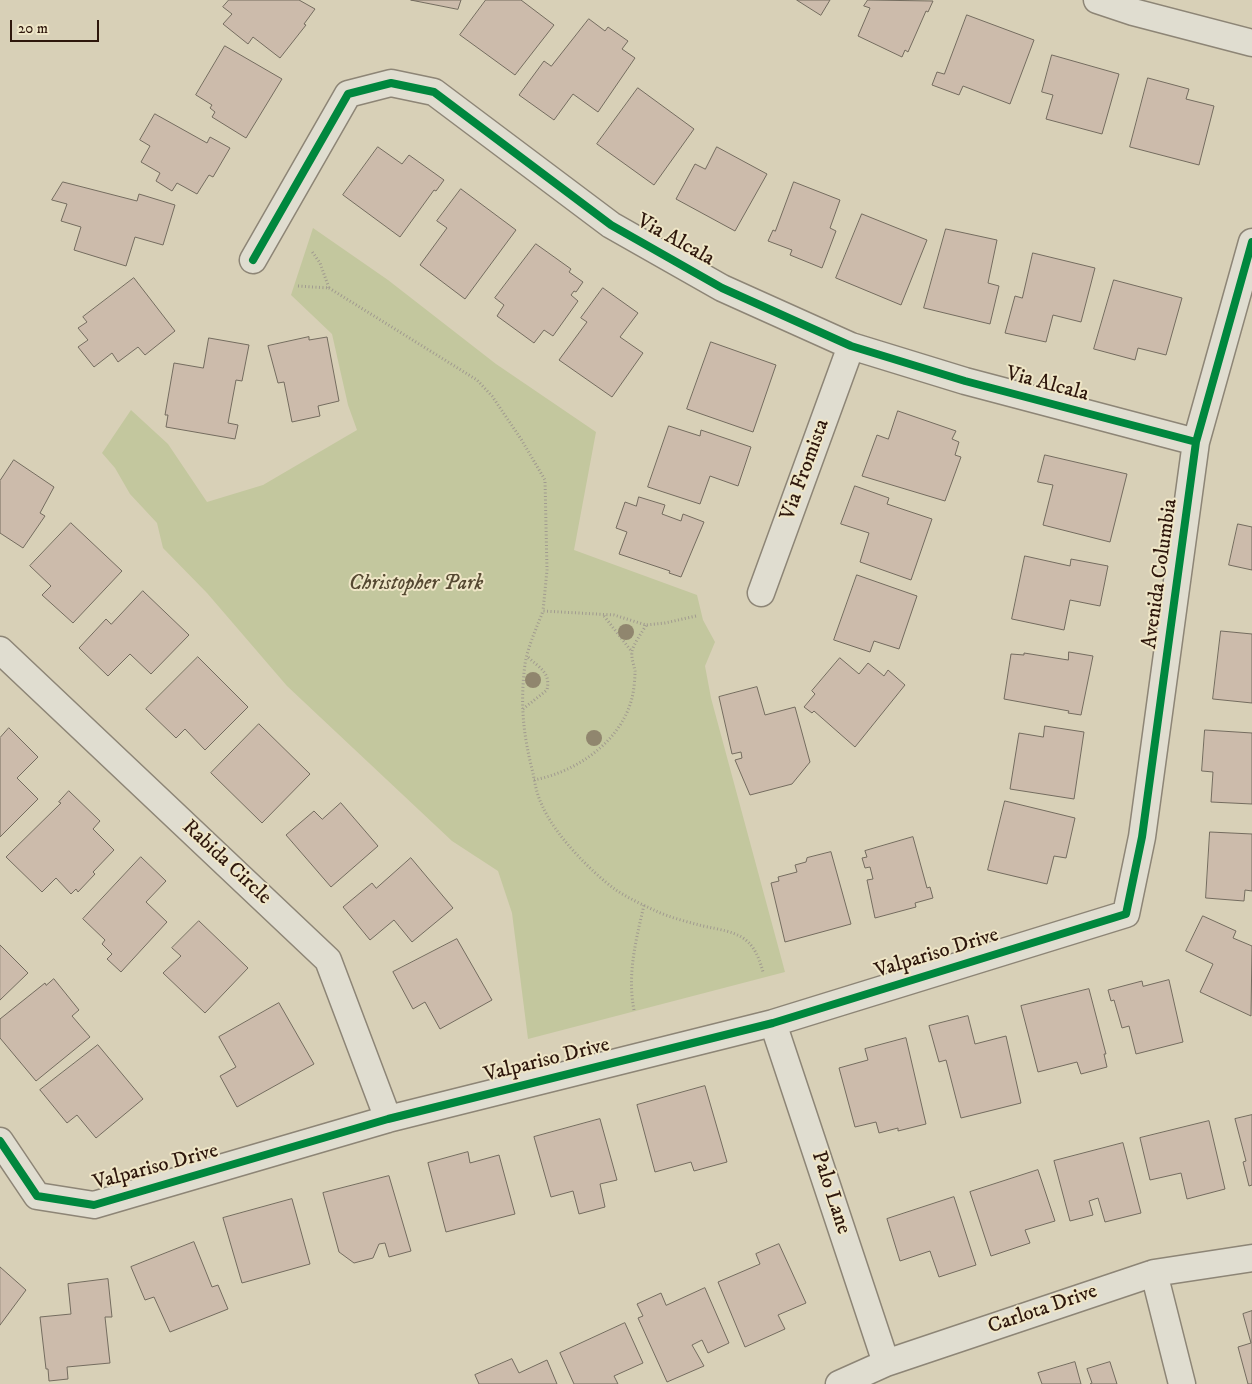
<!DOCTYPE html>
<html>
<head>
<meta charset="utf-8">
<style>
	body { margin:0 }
	#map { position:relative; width:1252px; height:1384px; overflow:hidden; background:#d8d0b7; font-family:"IM FELL DW Pica",serif }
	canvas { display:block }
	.scale { position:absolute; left:10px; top:20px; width:89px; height:22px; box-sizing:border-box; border:2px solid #2e170c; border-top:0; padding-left:6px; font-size:15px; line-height:18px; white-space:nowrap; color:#2e170c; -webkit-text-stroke:4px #efe6c7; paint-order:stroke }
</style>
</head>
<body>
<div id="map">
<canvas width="1252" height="1384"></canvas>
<div class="scale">20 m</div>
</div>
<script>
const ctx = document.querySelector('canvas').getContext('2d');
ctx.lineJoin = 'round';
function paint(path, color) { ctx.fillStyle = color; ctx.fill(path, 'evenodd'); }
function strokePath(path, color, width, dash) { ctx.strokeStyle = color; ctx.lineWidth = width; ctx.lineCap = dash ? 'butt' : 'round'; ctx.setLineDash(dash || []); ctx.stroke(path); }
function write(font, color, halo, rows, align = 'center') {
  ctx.font = font + ' "IM FELL DW Pica",serif'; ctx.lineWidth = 4; ctx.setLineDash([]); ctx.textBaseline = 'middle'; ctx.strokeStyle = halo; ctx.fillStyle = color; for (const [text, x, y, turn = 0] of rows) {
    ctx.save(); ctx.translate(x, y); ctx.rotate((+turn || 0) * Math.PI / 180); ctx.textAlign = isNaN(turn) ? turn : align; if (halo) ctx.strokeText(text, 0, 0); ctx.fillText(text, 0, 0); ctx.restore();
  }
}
paint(new Path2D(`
	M313,228L388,280L496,364L596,432L574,550L697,595L703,620L715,642L705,666L711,698L785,972L528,1039L512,913L498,871L452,841L287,686L207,593L163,548L157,523L130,494L115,468L102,453L131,410L168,444L207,502L263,485L357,430L348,405L332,334L291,295Z`), '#c3c79e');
const building = new Path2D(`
	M229,0H299L315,9L304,24L306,25L280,58L253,37L248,44L223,24L232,14L223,7Z
	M411,0H461L458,9Z
	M486,0H521L554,25L515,75L460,35Z
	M797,0H830L821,15Z
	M868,0L933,1L928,12L926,11L908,52L905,50L902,57L858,36L870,8L864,6Z
	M967,15L1034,40L1010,104L963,86L959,95L932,85L937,72L944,74Z
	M589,19L605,31L608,27L628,41L622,49L635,58L598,112L573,94L554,120L519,95L544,61L551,66Z
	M225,46L282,79L246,138L212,117L215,112L210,108L212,105L196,95Z
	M1052,55L1119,74L1102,134L1046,119L1053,95L1042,92Z
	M1148,78L1189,89L1186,99L1214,106L1199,165L1130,147Z
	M638,88L694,129L654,185L597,144Z
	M155,114L207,143L210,137L230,148L213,177L209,175L197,194L177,183L172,191L156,181L160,173L141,162L150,146L140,140Z
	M378,147L402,164L409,155L444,180L436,191L434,190L400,237L343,195Z
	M717,147L767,174L735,231L676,199L695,164L705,169Z
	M63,182L137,201L139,194L175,205L163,245L135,237L126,266L74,250L81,227L61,221L67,204L52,200Z
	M794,182L840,200L830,228L836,231L822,268L790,255L792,250L768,241L773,230L775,231Z
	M461,189L516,230L465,299L420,265L447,228L437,221Z
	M862,214L927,240L901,305L836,278Z
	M946,229L997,240L988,283L999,286L990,324L924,308Z
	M536,244L571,269L569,272L583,282L576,292L574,291L571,295L578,301L553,336L544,330L534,343L497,316L504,305L495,298Z
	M1033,253L1095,268L1081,322L1053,315L1046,342L1005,333L1015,296L1022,298Z
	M134,278L175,331L145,355L138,347L118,362L112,353L94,367L78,347L88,340L78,328L87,322L83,317Z
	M1114,280L1182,298L1166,355L1138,348L1135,360L1094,349Z
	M603,288L638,313L620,337L643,353L612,397L559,360L587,322L581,318Z
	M309,337V340L327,337L339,401L318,406L320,416L292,422L284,382L278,383L268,346Z
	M209,338L249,345L242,381L236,380L228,423L238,425L235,439L166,427L168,415H165L174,363L203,368Z
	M711,342L776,365L753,432L687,409Z
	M898,411L956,431L952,439L959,442L955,455L961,457L945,501L862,476L877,435L888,439Z
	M669,426L700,436L701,430L751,447L738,486L710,476L700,504L648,487Z
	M1045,455L1127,474L1110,542L1043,525L1053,485L1038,482Z
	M14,460L54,487L40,513L45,516L23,548L0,533V481Z
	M855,486L889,498L887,504L932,519L911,580L860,562L869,533L841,524Z
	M639,497L665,505L662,514L681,521L683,514L704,522L681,577L669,573L670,571L619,554L627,532L616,528L625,502L636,506Z
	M71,523L122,571L73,623L42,595L51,586L30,566Z
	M1238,524L1252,527V570L1229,565Z
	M1025,556L1070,566L1071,559L1108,566L1100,606L1070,600L1064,630L1012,619Z
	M857,575L917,596L899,649L874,641L870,652L834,640Z
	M143,591L189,635L151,674L130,654L108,676L79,648L106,619L111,624Z
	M1221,631L1252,634V703L1213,699Z
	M1069,652L1093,656L1081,715L1068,713L1069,711L1004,699L1011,654L1024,655V653L1068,660Z
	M198,657L248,707L205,750L185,729L176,738L146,709Z
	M840,658L859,674L868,663L884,676L888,670L905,685L855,747L814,711L812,713L804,707L815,694L812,691Z
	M757,687L765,715L795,707L810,762L792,784L750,795L735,760L742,758L741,752L732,754L719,697Z
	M259,724L310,774L262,823L211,773Z
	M1045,726L1084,732L1074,799L1010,789L1019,733L1043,737Z
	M9,728L38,757L17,778L38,799L0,837V738Z
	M1205,730L1252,733V804L1211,802L1213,772L1202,771Z
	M69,791L100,821L93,829L114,850L93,872L95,874L78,892L76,889L71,894L56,878L42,892L6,857L61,803L59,802Z
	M1005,801L1075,818L1066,858L1054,856L1047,884L988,870Z
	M341,803L378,846L331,887L286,835L314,811L322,819Z
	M1210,832L1252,834V891L1245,890L1244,901L1206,898Z
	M913,837L927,888L930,887L933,898L915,903L916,907L875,918L867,880L873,879L870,867L865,868L862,858L867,857L865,851Z
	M831,852L851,924L785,942L771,883L779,881L778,877L797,872L795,865L806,862L807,858Z
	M141,857L166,881L146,902L167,922L121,972L107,959L112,954L102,944L105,940L83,919Z
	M411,858L453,908L412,942L394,920L370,940L343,907L372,883L376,888Z
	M1203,916L1236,931L1233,938L1252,946L1251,1016L1200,992L1213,964L1186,951Z
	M199,921L248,968L205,1013L163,973L181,956L172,948Z
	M457,939L492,1000L440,1029L425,1002L413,1009L393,972Z
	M0,945L28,973L0,1000Z
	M54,979L79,1010L72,1016L90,1037L36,1081L0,1038V1019L45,983L46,985Z
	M1169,980L1183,1042L1136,1054L1129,1026L1122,1028L1114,1000L1111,1001L1108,990L1142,981L1143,986Z
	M1089,989L1106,1054H1104L1107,1067L1081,1074L1077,1062L1038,1072L1021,1006Z
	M279,1003L314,1064L237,1107L220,1076L236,1067L219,1037Z
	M968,1016L975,1044L1006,1036L1021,1103L961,1118L946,1060L939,1062L929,1026Z
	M906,1038L926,1124L898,1131V1128L879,1133L876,1122L855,1127L839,1068L868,1060L865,1049Z
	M98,1045L143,1099L96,1138L77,1115L67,1123L40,1090Z
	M705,1086L727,1162L694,1171L691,1162L655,1172L637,1105Z
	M1252,1115V1185L1249,1186L1243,1162L1246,1161L1235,1119Z
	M600,1119L617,1180L600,1184L605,1207L579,1214L573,1191L551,1197L534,1137Z
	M1209,1121L1225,1189L1187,1199L1181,1173L1150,1180L1140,1138Z
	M1123,1143L1141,1213L1105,1222L1098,1198L1089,1201L1093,1215L1070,1221L1054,1161Z
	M468,1152L470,1163L499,1155L515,1214L446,1232L428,1163Z
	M1038,1170L1055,1221L1025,1230L1030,1243L991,1256L970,1192Z
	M389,1176L411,1251L389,1257L385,1243L379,1244L373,1258L354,1263L339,1252L323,1193Z
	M954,1197L976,1265L939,1277L930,1251L900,1261L887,1219Z
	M292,1199L310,1264L242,1283L223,1218Z
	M194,1242L212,1287L218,1285L228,1309L170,1332L154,1297L145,1300L131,1267Z
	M779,1244L806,1303L778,1315L785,1329L745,1347L718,1282L760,1264L756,1254Z
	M0,1267L26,1290L0,1325Z
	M108,1279L112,1317H105L110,1363L67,1367L68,1379L49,1381L48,1369H46L40,1317L71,1314L68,1284Z
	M705,1288L729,1343L708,1353L702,1340L692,1345L704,1366L667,1382L638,1318L643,1316L637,1304L661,1293L666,1305Z
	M1252,1311V1384H1248L1238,1347L1251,1343L1243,1314Z
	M625,1323L643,1363L614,1376L618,1384H574L560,1353Z
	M512,1359L519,1373L547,1360L557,1384H479L475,1375Z
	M1075,1362L1081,1384H1042L1038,1373Z
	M1110,1362L1117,1384H1090L1092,1383L1087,1369Z`);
paint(building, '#ccbbab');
strokePath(building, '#746c5f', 1);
const street = new Path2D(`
	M1097,0L1133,12L1252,43
	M253,260L348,94L391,83L434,92L611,225L722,288L851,346L965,381L1196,442
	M761,593L851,346
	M0,650L328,960L388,1119
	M773,1023L886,1363
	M0,1141L37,1196L94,1205L388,1119L773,1023L1126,914L1142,837L1196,442L1252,242
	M1154,1273L1182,1384
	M839,1384L886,1363L1154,1273L1252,1258`);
strokePath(street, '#8d8576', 29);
strokePath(new Path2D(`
	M298,286L329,288L320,263L311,250
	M329,288L477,380L492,396L521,439L545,480L547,570L543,611
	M604,616L632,652
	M696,616L665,623L646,625L614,615L543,611C537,627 528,646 525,664C520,704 523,734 533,773C535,784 537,795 542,805C554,834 591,872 616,890C628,898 643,905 656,911C671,918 688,922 703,926C737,933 753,934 763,972
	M523,709L547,690C551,672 539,668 528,657
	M534,780C576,772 621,742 632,698C634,690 635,679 635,671C634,665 631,658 632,652C633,644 642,633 646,625
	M634,1010C627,974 636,940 644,905`), '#a09a8f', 3, [1, 2.5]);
strokePath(street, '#e0ddd0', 26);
strokePath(new Path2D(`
	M253,260L348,94L391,83L434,92L611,225L722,288L851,346L965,381L1196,442
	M0,1141L37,1196L94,1205L388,1119L773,1023L1126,914L1142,837L1196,442L1252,242`), '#00873e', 8);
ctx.fillStyle = '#90866e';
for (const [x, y] of [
	[626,632],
	[533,680],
	[594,738]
]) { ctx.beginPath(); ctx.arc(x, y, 8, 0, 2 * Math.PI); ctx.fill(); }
write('21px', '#2e170c', '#efe6c7', [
	["Via Alcala",675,241,29],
	["Via Alcala",1047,385,15],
	["Via Fromista",806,470,-70],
	["Avenida Columbia",1161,574,-82],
	["Rabida Circle",226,863,43],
	["Valpariso Drive",937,954,-17],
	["Valpariso Drive",547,1061,-14],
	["Valpariso Drive",156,1168,-15],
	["Palo Lane",830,1193,72],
	["Carlota Drive",1043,1310,-19]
]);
write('italic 21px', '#564932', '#efe6c7', [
	["Christopher Park",416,585]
]);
</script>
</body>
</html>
